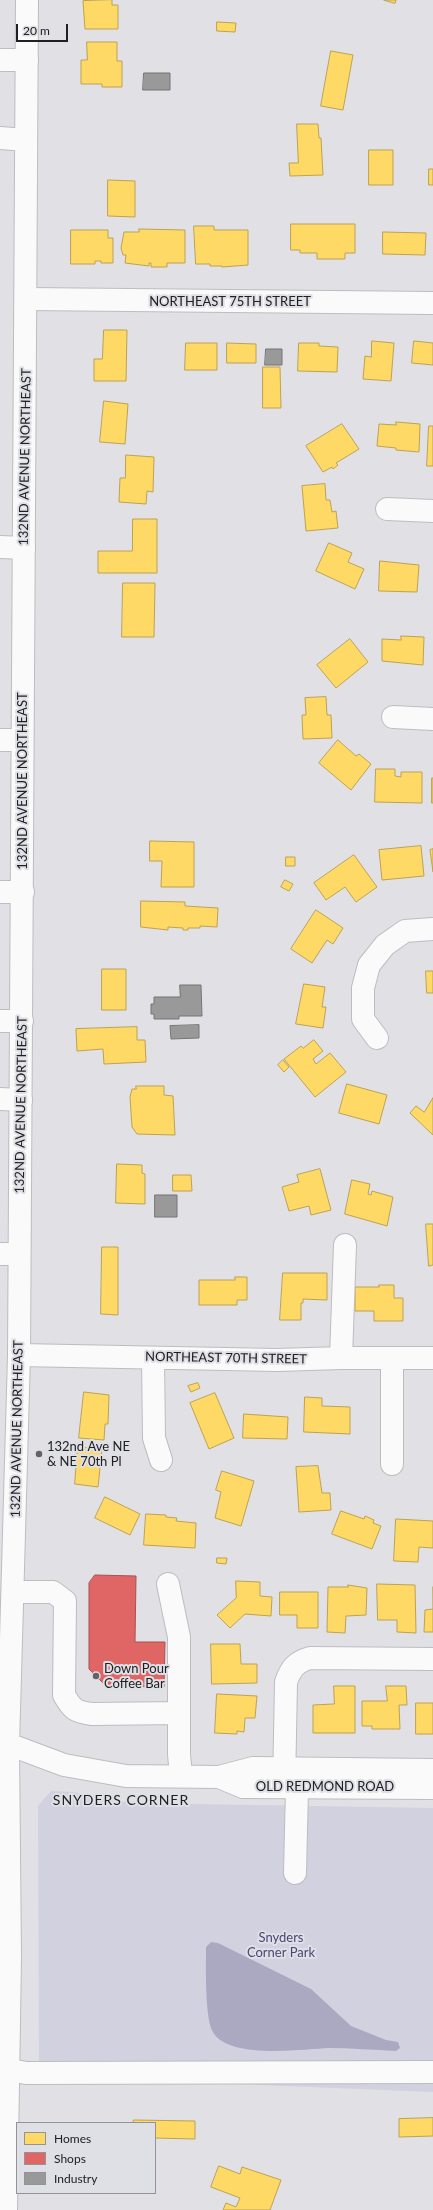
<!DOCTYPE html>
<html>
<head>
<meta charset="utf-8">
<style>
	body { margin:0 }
	#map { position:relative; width:433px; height:2210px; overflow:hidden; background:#e0e0e5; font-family:Lato,sans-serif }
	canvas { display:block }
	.legend { position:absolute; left:16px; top:2122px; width:140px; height:72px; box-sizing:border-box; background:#dfdfe6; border:1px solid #939398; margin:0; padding:5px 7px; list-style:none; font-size:12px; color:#202022 }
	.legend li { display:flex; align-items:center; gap:8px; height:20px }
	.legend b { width:20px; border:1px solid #939398 }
	.scale { position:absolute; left:16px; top:24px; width:52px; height:18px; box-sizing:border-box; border:2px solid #202022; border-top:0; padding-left:5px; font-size:12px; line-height:14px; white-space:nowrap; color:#202022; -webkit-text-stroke:3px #dfdfe6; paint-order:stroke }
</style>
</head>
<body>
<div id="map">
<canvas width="433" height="2210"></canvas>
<ul class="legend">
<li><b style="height:11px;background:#ffd966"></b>Homes</li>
<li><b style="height:11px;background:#e06666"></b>Shops</li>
<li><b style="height:11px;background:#999"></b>Industry</li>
</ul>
<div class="scale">20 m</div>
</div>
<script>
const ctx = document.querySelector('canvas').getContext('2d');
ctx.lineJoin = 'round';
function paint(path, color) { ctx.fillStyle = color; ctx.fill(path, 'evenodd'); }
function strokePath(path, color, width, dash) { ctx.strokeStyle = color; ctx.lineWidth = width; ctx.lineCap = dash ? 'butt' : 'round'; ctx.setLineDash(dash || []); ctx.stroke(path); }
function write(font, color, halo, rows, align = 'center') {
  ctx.font = font + ' Lato,sans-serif'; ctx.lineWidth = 4; ctx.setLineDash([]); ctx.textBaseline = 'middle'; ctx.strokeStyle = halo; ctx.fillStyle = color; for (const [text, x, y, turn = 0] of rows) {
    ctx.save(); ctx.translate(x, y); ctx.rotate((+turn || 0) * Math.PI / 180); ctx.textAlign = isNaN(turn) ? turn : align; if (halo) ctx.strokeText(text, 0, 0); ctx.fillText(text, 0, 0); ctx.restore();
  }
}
paint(new Path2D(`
	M51,1791L73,1792L131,1803L433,1808V2092L39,2076L38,1806Z`), '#d1d1e0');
paint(new Path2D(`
	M211,1942L218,1943L311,1989L351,2026L386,2040L398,2042L400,2048L396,2051C374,2050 351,2048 329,2048C303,2049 222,2061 211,2028C205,2009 206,1967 206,1947Z`), '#aaa9c1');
const homes = new Path2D(`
	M112,0V5H118V29H85L83,1Z
	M384,0H396L395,3Z
	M217,22L236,23L235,32L217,31Z
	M87,42H117V61H122V87H102V84H81V60H87Z
	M331,51L353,55L343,110L321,106Z
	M297,124H318L319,138H321L323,175L290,176L289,163H298Z
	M369,150H393V185H369Z
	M429,169H433V185H429Z
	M108,180L135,181V217L108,216Z
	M291,224H355V253H345V259H317V253H300V250H291Z
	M194,226H214V230H248V265L222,267V266H210V264H196Z
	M139,229L185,230V263H167V267H151V263H149V266L125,263L126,255H123L121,248L124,232H139Z
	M71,230H108V238H113V263H101V261H95V264H71Z
	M383,232L426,233L425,255L383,254Z
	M104,330H127L126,381H94V359H102Z
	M372,341L394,343L391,381L363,379L365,356L371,357Z
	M414,341L433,343V365L412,363Z
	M186,343H217V370H185Z
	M227,343L256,344V363H227Z
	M299,343H319V346L338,347L337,372L298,371Z
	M263,367H280L281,408H263Z
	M104,401L128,404L125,444L100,442Z
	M396,422L420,424L419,452L396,450V448L377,446L379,424L396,425Z
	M342,424L359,449L336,463L338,465L333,469L332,467L323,472L306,446Z
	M429,426H433V466H427Z
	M126,455L154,457L153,492L147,491L146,504L119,502L120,478H125Z
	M325,484L326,500H330L332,512L336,511L338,528L306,531L302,486Z
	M133,519H157V573H98V551H132Z
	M329,543L352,553L348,562L364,569L355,589L316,571Z
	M380,561L419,565L417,592L379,591Z
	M123,583H155L154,637H122Z
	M401,636L424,637L423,665L382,661V639L401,640Z
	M350,639L368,662L336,688L317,665Z
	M326,697L327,715H331L332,738L303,739L302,715H306L305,698Z
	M338,740L356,756L359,754L371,764L351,790L319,763Z
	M376,769H395V776L401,777V772H422V803L375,802Z
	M432,778H433V803H432Z
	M150,841L194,842V887H161L162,861H150Z
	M421,846L424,876L382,880L379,850Z
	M433,849V872L430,850Z
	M354,855L377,887L356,902L345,887L326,900L314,883Z
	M286,857H295V866H286Z
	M285,880L293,884L289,891L281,887Z
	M141,901L185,902V906L218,908L217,927L200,926V928H188V930H183V928L168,927V930L141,927Z
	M316,910L343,928L333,944L327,940L312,963L291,949Z
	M102,969H126V1010H102Z
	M426,971H433V993H427Z
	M304,984L325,987L322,1007H326L323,1028L296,1024Z
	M137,1027V1040H145L146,1062L104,1064L103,1049L77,1051L76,1029Z
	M314,1040L323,1051L313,1059L316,1064L330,1053L346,1072L315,1097L284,1059L301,1046L303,1048Z
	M283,1060L289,1067L284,1072L278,1065Z
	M347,1084L387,1095L379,1124L339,1113Z
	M136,1086H164V1095L173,1096L175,1135L137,1134L132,1127L130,1097L132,1089H136Z
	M433,1098V1135L410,1113L416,1106L424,1112Z
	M117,1164L142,1165V1173L145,1174V1204L116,1203Z
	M320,1169L331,1210L311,1215L309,1206L289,1211L282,1187L299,1182L297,1175Z
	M173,1175H191L192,1191H173Z
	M352,1180L370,1184L368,1194L371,1195L372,1191L393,1197L387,1226L345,1214Z
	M426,1224H433V1265L429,1266Z
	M102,1247H118V1315L101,1314Z
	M283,1273H327V1300L303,1299V1303H301V1320H280Z
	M235,1277H247V1300H237V1305H199V1280H235Z
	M379,1285H394V1298H403V1321H374V1311H355V1287H379Z
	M198,1383L200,1388L191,1392L188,1386Z
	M84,1392L109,1395L108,1424H105L104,1440L79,1438Z
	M215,1393L234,1438L209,1449L190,1403Z
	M305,1397L322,1398V1406L350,1407V1434L304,1432Z
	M244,1414L288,1417L287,1439L243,1438Z
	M78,1447L102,1449L98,1487L75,1484Z
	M318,1466L322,1493H330L331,1510L299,1512L296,1467Z
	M222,1471L254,1481L241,1526L215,1518L221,1492L216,1490Z
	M105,1497L140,1514L130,1535L95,1518Z
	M341,1511L364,1519L365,1516L374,1520L373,1523L381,1526L372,1549L332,1534Z
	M146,1514L166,1515V1517L177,1518L176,1521L196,1523L195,1548L144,1545Z
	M396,1519L433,1521V1548L419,1547L418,1562L394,1561Z
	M217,1558H227L226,1564L217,1563Z
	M236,1581L260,1582V1596L272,1597L271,1616L245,1614L230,1628L217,1615L236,1598Z
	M377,1584L415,1585L416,1633L397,1632V1620H378Z
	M348,1585L367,1588L366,1615L346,1616L345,1633L327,1632L328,1587H348Z
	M433,1587V1632H424L425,1610L433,1609Z
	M280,1592H318V1628H297V1615H280Z
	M211,1644H240L241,1664H257V1683L212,1684Z
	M334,1686H355V1733H313V1705L334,1704Z
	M386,1686H406L407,1705H399L400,1729H372V1726H362V1701H387Z
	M217,1694L257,1696L255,1718H245L244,1732L237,1731V1734L215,1733Z
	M416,1703H433V1734H416Z
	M433,2118V2136L399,2137V2119Z
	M134,2120L195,2121V2139L155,2138V2123H133Z
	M219,2166L240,2174L242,2167L281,2180L270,2210H223L226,2203L236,2207L240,2198L211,2187Z`);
paint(homes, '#ffd966');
strokePath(homes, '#bca252', 1);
const shops = new Path2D(`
	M95,1575L136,1576L135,1642H165L164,1687L106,1686L89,1669V1583Z`);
paint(shops, '#e06666');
strokePath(shops, '#a65152', 1);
const industry = new Path2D(`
	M144,73H170V90H143Z
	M266,349H282V365H265Z
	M180,985H201L202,1016H179V1019H154V1014H151V1004H154V997H180Z
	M199,1025V1038L171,1039L170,1026Z
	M155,1195H177V1217H155Z`);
paint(industry, '#999');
strokePath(industry, '#757575', 1);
const minor = new Path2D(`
	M0,60H27
	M0,138L26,140
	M27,299L433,303
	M387,509L433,511
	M0,547L24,548
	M393,717L433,719
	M0,740H22
	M0,892H23
	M0,1021H22
	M377,1038L363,1019V988L369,965L385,945L405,931L433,929
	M0,1099L21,1100
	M0,1254H19
	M19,1355L277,1360L341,1358H433
	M153,1358L154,1438L161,1460
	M341,1358L345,1245
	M392,1358V1464
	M168,1584L179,1637V1754L181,1776
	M13,1592H53L65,1601L64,1695C72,1709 75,1712 92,1714L179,1713
	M284,1787L286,1682C291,1668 296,1662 310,1658L433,1659
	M295,1873L297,1788
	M0,2068L26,2073L433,2072
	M6,2210L10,1957L8,1746`);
const major = new Path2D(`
	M0,1741L64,1765L126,1776L219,1777L253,1768L433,1770
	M8,1746L19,1355L27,0
	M219,1777L243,1787L433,1788`);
strokePath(minor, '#bdbdc0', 24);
strokePath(major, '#bdbdc0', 24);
strokePath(minor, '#fafafb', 22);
strokePath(major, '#fafafb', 22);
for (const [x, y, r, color] of [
	[39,1454,4,"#636366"],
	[96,1676,4,"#636366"]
]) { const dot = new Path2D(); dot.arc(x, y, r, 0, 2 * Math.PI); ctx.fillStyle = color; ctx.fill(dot); strokePath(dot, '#dfdfe6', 1.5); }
write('13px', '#202022', '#dfdfe6', [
	["NORTHEAST 75TH STREET",230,302],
	["132ND AVENUE NORTHEAST",25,457,-89],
	["132ND AVENUE NORTHEAST",23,781,-90],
	["132ND AVENUE NORTHEAST",21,1105,-89],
	["NORTHEAST 70TH STREET",226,1358,1],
	["132ND AVENUE NORTHEAST",17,1429,-89],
	["OLD REDMOND ROAD",325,1787]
]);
write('13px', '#202022', '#dfdfe6', [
	["132nd Ave NE",47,1447],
	["& NE 70th Pl",47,1462],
	["Down Pour",104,1669],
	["Coffee Bar",104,1684]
], 'left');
write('13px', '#4a4675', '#dfdfe6', [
	["Snyders",281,1938],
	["Corner Park",281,1953]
]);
ctx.letterSpacing = '1px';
write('14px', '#202022', '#dfdfe6', [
	["SNYDERS CORNER",121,1800]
]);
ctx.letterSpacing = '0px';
</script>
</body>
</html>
